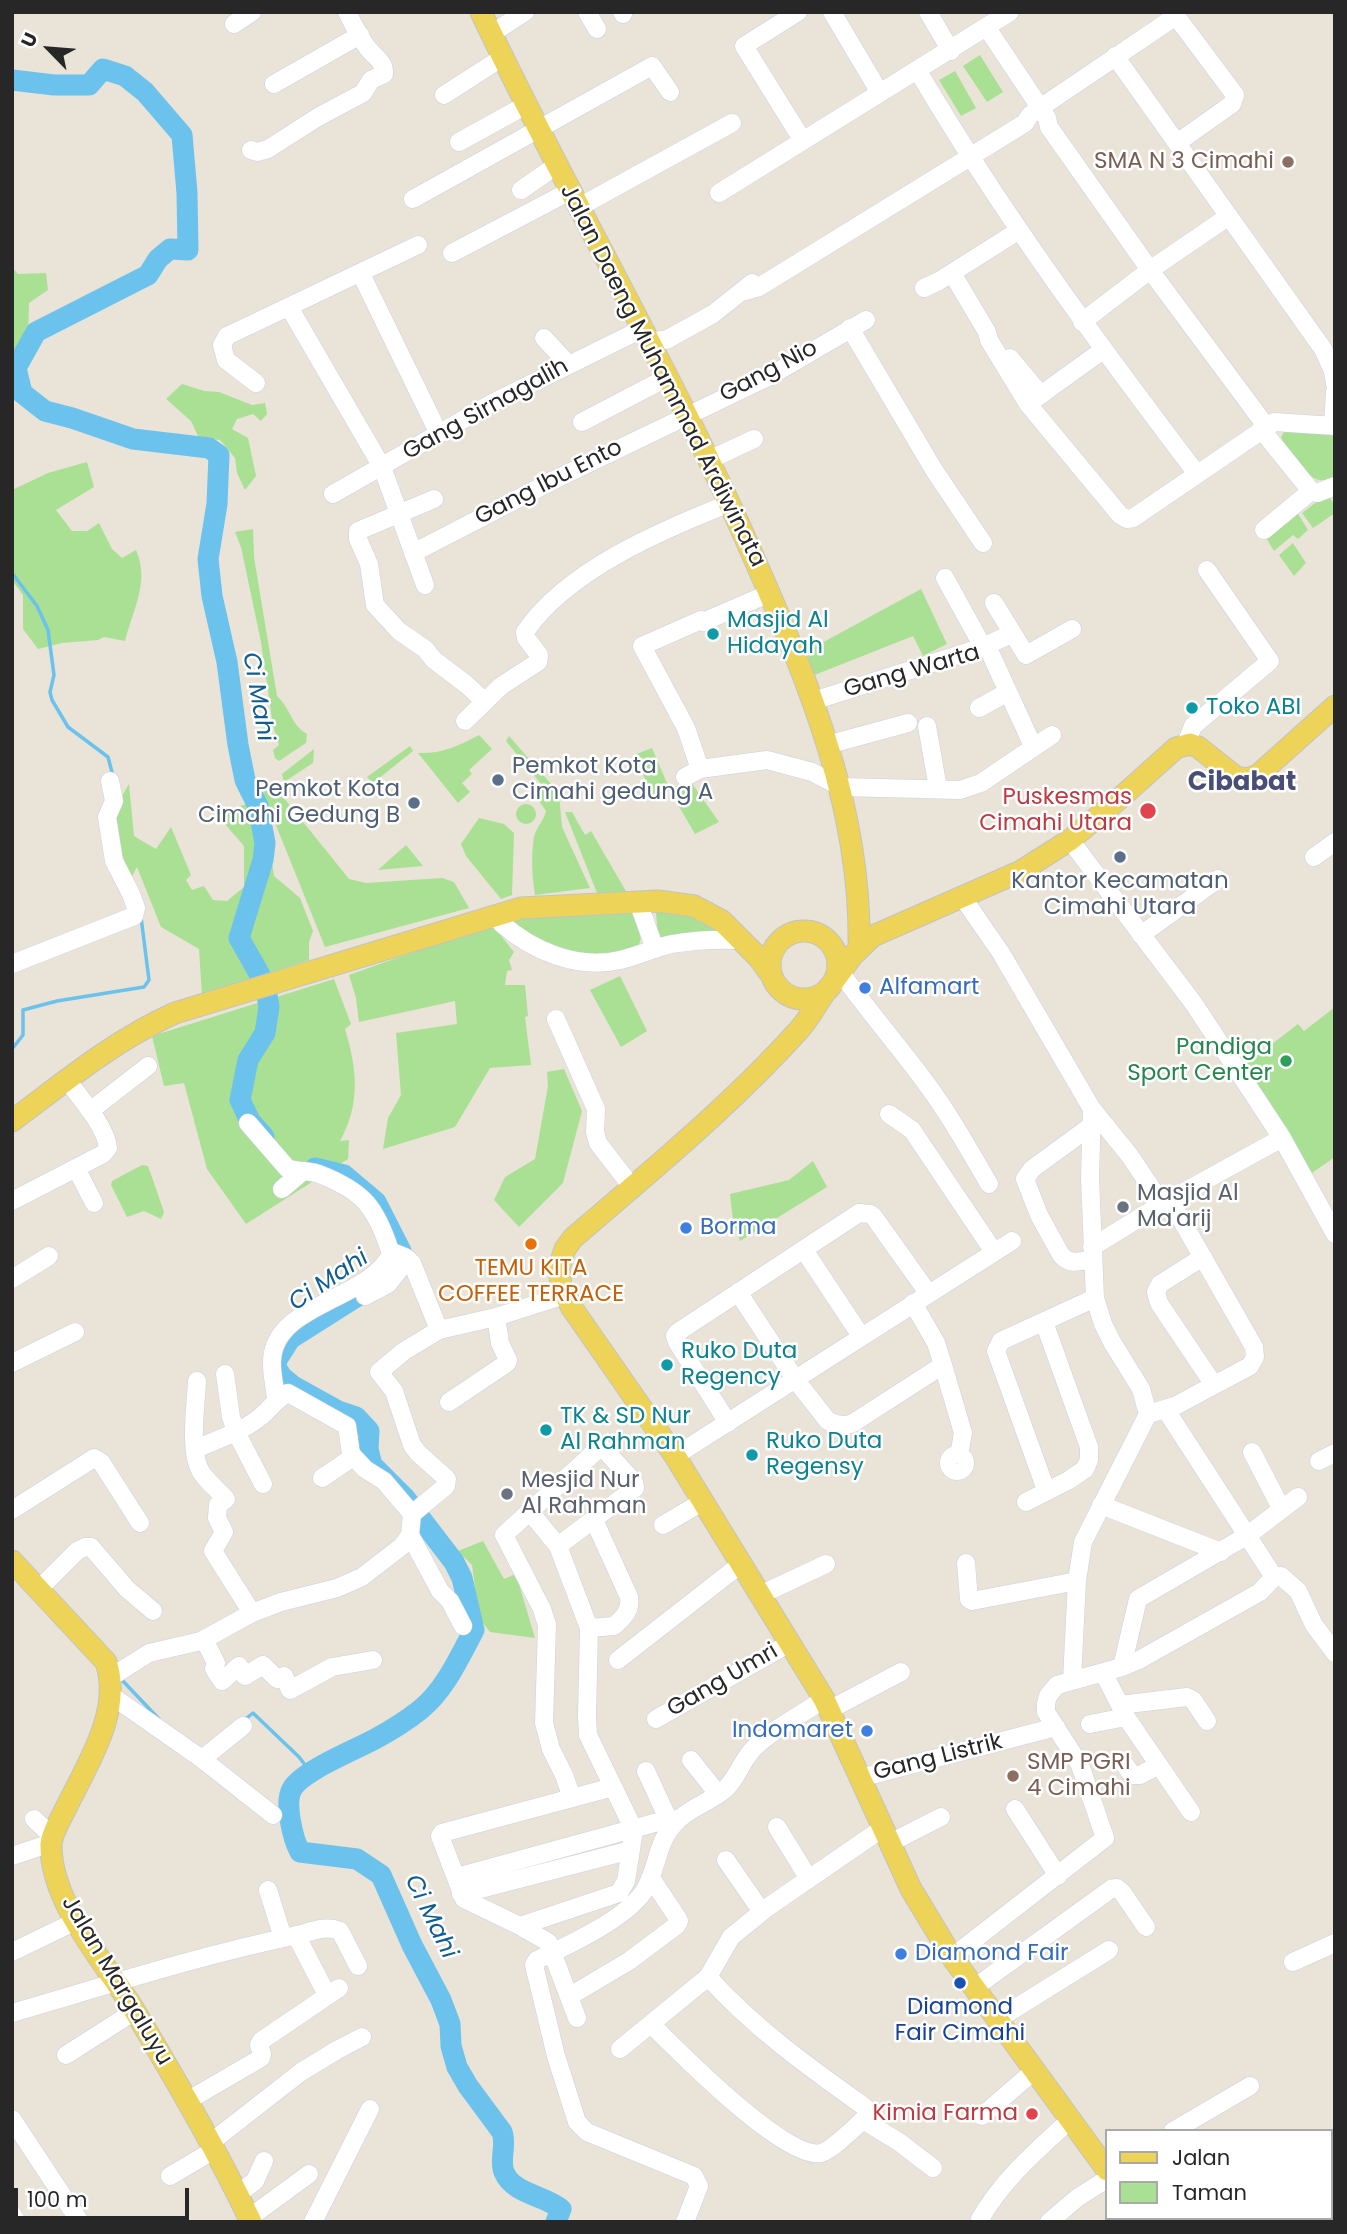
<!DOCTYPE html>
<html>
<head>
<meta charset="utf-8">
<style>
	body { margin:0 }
	#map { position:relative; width:1347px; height:2234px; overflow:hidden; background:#e9e3d8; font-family:Poppins,sans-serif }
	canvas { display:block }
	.frame { position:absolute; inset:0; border:14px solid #272727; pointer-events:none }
	.legend { position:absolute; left:1105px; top:2129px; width:228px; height:91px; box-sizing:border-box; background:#fff; border:2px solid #a9a9a9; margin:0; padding:9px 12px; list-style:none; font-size:21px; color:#272727 }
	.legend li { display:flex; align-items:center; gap:14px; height:35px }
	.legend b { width:35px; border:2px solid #a9a9a9 }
	.north { position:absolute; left:14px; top:14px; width:70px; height:70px; -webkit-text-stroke:5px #fff; paint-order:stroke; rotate:295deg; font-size:19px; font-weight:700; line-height:28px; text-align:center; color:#272727 }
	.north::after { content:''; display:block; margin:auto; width:24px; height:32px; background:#272727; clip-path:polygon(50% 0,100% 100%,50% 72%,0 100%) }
	.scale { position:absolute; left:14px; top:2188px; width:175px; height:32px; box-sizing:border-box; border:4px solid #272727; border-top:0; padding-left:9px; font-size:21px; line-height:24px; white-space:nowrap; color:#272727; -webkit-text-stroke:5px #fff; paint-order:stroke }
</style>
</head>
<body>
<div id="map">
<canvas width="1347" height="2234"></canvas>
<div class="frame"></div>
<ul class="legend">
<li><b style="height:9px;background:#edd459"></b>Jalan</li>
<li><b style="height:19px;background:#aae094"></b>Taman</li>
</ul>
<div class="north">U</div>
<div class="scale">100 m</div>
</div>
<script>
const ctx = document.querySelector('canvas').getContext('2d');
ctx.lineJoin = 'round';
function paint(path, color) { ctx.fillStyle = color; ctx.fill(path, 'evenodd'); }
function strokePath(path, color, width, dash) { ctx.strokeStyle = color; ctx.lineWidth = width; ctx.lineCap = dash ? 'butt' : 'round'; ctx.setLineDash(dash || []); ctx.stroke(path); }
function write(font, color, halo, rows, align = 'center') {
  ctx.font = font + ' Poppins,sans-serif'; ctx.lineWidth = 5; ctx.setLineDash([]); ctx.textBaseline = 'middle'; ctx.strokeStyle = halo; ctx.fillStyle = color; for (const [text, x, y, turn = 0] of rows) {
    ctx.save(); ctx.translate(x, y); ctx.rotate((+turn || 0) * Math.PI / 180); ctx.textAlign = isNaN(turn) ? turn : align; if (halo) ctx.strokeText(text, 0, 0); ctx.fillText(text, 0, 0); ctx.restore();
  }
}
paint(new Path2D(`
	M980,55L1003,92L987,102L963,66Z
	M955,71L976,108L961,116L939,80Z
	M12,267L18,274L46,273L48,290L29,303L28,339L12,360Z
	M182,384L204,391L219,392L252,405L265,403L267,414L261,421L253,414L237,419L232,429L248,438L256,476L245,490L237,473L235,458L220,440L199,438L191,421L166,399Z
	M1304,431L1335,435V476C1312,492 1297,460 1284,444L1281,437L1284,432Z
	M87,462L94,487L56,510L72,531H87L99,523L112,549L122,558L136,550C150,582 133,609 125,641L104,637L98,640L62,643L38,649L23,629V595L12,580V490L48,473Z
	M1327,494L1335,505V513L1313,528L1302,513Z
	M1297,512L1308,530L1298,539L1293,535L1274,551L1265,536Z
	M253,529L254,557L277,696C291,709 291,725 307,734L306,743L279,761L275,758L273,750L279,745L273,726L261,642L241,547L235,532Z
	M1293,543L1306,563L1294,576L1279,555Z
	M921,589L947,644L923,656L913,636L812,676L807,651Z
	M479,735L492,749L469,770L472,774L462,783L470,792L458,803L418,753C442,754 458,746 479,735Z
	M509,736L559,793L562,827L590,888L535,895C532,877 531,855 534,837C536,827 544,821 546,811L539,801L542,785L506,741Z
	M410,746L413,751L373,783L367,777Z
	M652,748L669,788L691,782L719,822L695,834L669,789L652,794L634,755Z
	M314,749L313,763L284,782L282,774Z
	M129,784L134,836L156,849L171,827L191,875L186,880L192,890L204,886L213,900L227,901L244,887V846L217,815L249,803L268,837L274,876L300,898L313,931L309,942V960L202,995L199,949L161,927L137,867L131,878L116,840L115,808Z
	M270,784L275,787L349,879L366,883L442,878L454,882L469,908L325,947L263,793Z
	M516 814a10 10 0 1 1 20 0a10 10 0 1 1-20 0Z
	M565,812H572L585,835L591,831L627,893H597Z
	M479,818L504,824L514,833L512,895L501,899L466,856L461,844Z
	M406,845L423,866L378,870Z
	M655,902L728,925L719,936L666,943L658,936Z
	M630,909C641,920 644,937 637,950L630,954L566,955L503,921L531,913Z
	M497,922L502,937L514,952L509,960L512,970L507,971L505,985H525L528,1016L525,1017L531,1065L490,1068L455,1127L383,1149L388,1118L401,1095L396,1033L457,1024L455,1001L359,1022L356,998L349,975Z
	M620,976L647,1031L621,1047L590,990Z
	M334,979L351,1024L345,1029C357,1069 361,1103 340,1141L349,1140L348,1159L246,1224L207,1169L184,1083L164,1086L152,1036Z
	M1335,1007V1157L1309,1175L1241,1068L1298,1024L1304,1031Z
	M564,1069L582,1111L563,1183L519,1227L494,1200L505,1177L535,1159L548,1086L547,1072Z
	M813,1161L827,1187L740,1241L733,1220L730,1194L789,1180Z
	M142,1165L148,1166L164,1212L161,1219L144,1211L127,1217L111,1185L112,1181Z
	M483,1541L504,1579L516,1574L535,1638L490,1632L479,1618L472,1565L458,1551Z`), '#aae094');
strokePath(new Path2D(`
	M12,573L37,606L48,630L54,675L50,692L52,700L68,727L108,757L113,776
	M12,1049L23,1035V1010L57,1001L144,987L149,980L141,917
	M121,1679L159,1719
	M243,1721L253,1713L299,1757L311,1773`), '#6bc2ec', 3.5);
strokePath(new Path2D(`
	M12,80L54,85H89L103,69L125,76L145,92L182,135L187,193L188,250L170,249L158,259L148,275L36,332L16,368L22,393L45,411L72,418L133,439L209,448L219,455L217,504L208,559L212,596L227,662L238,745L245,780L258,806L265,843L263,860L239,938L265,984L269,1007L265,1033L248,1060L240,1100L250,1121L264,1137
	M315,1168L344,1175L376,1202L401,1251L388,1277L290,1339L276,1361L277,1369L282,1377L293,1386L338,1411L356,1417L369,1431L368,1449L372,1465L405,1498L454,1562L462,1578L474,1630C459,1658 445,1690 420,1710C406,1721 390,1731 375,1739C355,1750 302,1771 292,1789C284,1803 293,1839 300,1852L357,1859L381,1875L412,1945L441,2000L450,2024L451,2046L457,2067L468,2086L502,2132C507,2146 499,2159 504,2172C513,2194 544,2195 561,2209L556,2222`), '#6bc2ec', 21);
const minor = new Path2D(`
	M587,12L597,29
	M622,12L623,14
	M798,12L744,46L803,141
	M832,12L880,93
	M928,12L951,51
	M234,24L252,12
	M987,28L1047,118L1049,127L1150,270L1266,426
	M491,34L525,12
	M1115,56L1323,349L1333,371L1335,384
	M918,71C1002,214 1097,342 1197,474
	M274,84L360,35
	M444,95L503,57
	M459,142L526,105
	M251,150L257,152L268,149L318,117L363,93L371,80L384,74C385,61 374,57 367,47C359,37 353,24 347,12
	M521,190L557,165
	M719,193L1010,12
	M413,199L652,66L670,92
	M579,207L732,123
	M452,253L570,191
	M952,273L987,332L989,340L1028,404L1120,515L1127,519L1133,518L1274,422L1335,426
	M361,274L439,434
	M924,288L939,281L1018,231
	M745,291L759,287L1025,123L1030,115L1040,108L1176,16L1235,95L1232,104L1177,143
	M289,307L382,467L425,585
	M1082,322L1150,270L1229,216
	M850,328L934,470L983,543
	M544,338L569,365
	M652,344L660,340H666L713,314L752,283
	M1010,358L1041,395
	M256,383L226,360L222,345L227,336L418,245
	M1028,404L1103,350
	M582,422L668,377
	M1333,425L1335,391
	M1261,429L1311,491L1317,493L1335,486
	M709,460L754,439
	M333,494L494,402L644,328
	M434,499L358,531V539L369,564L375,605L399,631L425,649L434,660L467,685L484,701
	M1264,530L1311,491
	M413,553L556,479L768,377L866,320
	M945,578L983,647
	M994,603L1026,655L1072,629
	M987,646L1033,746
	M813,701L983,647L1011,634
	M979,708L1008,692
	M465,721L501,686L538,662L539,655L526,638L525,632C567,570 662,530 730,503
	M927,726L938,788
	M1186,744L1193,726L1270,661L1207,570
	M827,745L908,723
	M700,769L686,728L642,646L701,620L703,622L770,593
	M685,777L700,769L767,760L812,772L841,787L960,790L981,783L1052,735
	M1070,840L1194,1004L1282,1138L1335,1234
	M1314,857L1335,842
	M963,898L1001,953L1092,1109L1090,1177L1095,1298L1103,1324L1112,1342L1141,1389L1148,1414L1083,1542L1077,1581L1072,1680
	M638,902L655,949
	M501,923C532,951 578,970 620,960C638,956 654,948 672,944C695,940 718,939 741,940
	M1141,935L1218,879
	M12,964L134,916L136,908L131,894L114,861L107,817L114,801L110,781
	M840,972C867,1009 896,1043 923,1079C948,1112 968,1148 989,1184
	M556,1019L596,1109L595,1132L598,1143L632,1187
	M1092,1109L1130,1156L1162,1204
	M90,1111L148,1066
	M889,1114L912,1130L994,1252
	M248,1123L287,1168C297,1172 309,1170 319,1174C363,1191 376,1207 390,1251L405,1257L412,1263L439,1330
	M1091,1126L1032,1169L1025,1179L1039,1215L1061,1255C1070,1265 1079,1262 1092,1259
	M76,1168L94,1203
	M282,1189L302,1172
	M12,1201L103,1154L108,1148C106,1126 80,1098 67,1080
	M1092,1247L1162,1204L1282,1138
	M804,1250L861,1336
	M1203,1257L1160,1284L1156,1292L1159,1303L1214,1385
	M12,1279L49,1256
	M738,1292L795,1379L827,1420C835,1425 844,1427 853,1423L943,1365
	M365,1296L388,1284L408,1259
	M913,1303L936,1343L943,1365L963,1433L959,1455
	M1044,1322L1089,1447V1460L1085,1469
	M12,1363L75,1332
	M225,1374L231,1417L236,1432L263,1484
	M197,1381C196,1404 189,1450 200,1470C204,1479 218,1490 226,1499L218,1505L217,1518L224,1532L213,1551L252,1613
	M276,1398C275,1386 271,1373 272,1360C275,1303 368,1301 392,1253
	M449,1402L507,1363L508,1360L500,1343L496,1317
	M1166,1410L1274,1577
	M1148,1414L1175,1406L1250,1366L1255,1357L1254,1347L1170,1200
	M728,1423L677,1342L675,1336L678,1332L859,1213L870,1214L874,1217L928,1293
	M195,1449C217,1440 241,1432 259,1418C271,1409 275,1399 288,1393L347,1426L351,1454L365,1469L384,1481L412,1514
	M1252,1452L1281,1508
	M949 1463a8 8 0 1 1 16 0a8 8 0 1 1-16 0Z
	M675,1456L1012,1241
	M1319,1461L1335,1453
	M322,1478L353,1457
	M1046,1490L996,1351L1001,1341L1095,1298
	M1026,1502L1069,1480L1085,1469
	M1101,1505L1221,1552
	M12,1510L94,1458L101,1462L140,1523
	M412,1514L446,1486L447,1479L418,1453L412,1445L394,1391L379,1372L404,1351L439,1330L496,1317L565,1295
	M663,1525L702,1502
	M410,1535L440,1591L450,1601L463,1626
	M558,1546L635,1488L634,1482L604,1449H598L504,1535L542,1609L547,1625L544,1723L551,1749L564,1775L572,1798
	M966,1563L969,1599L972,1601L1077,1581
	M1274,1577L1281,1576L1298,1591L1314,1625L1335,1653
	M39,1589L77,1551L85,1547H91L127,1589L153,1611
	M760,1595L826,1564
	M589,1628L614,1626C624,1617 631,1611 629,1597L594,1520
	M204,1639L216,1663L214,1669L222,1681L239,1666L245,1676L263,1665L277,1679L284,1676L290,1690L332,1667L373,1660
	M618,1660L741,1564
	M1122,1667L1138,1599L1248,1535L1298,1497
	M1103,1672L1126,1717L1191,1812
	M111,1677L149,1653L201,1641L252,1613L281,1602L337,1588L362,1577L402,1546L410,1535L412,1514
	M112,1696L202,1759L273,1815
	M1120,1705L1187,1697L1193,1700L1207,1721
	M829,1710L901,1672
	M656,1719L790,1643
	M1090,1724L1126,1717
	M202,1759L243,1726
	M691,1760L718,1794
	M1125,1765L1132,1775H1140L1159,1765
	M646,1771L669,1821
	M860,1778L1056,1727
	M1015,1809L1058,1876
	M34,1819L53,1837
	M777,1827L809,1879
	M890,1843L941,1817
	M12,1856L51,1843
	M726,1860L762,1912
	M457,1877L658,1822L678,1819
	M268,1890L283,1938
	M461,1894L631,1850
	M520,1926L619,1893L626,1881L634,1830L588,1735L587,1716L589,1628L558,1546L530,1512
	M296,1935L327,1995
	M548,1942L520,1926L464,1899L440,1836L442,1833L613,1787
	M549,1944L577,2018
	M12,1952L76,1921
	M952,1957L1105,1838L1080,1765L1046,1712V1704L1048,1696L1057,1685L1122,1667L1139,1660L1260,1592L1274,1577
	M1293,1962L1335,1943
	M974,1988L1111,1889L1117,1888L1122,1892L1146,1927
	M570,1996L629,1961L677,1925L679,1921L677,1917L651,1878
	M12,2013C105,1986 198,1956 293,1936C308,1933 325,1924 340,1931L358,1966
	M998,2019L1109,1950
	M652,2025C678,2051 786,2161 821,2153C832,2150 854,2128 863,2120L867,2114L866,2108C810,2068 755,2029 708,1977
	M620,2049L708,1977L731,1937L768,1907L883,1828
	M66,2055L135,2011
	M187,2101L261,2058L262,2054L259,2045L261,2041L339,1988
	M982,2116L1035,2070
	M12,2119L80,2222
	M863,2120L899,2142L933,2168
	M1173,2131L1250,2086
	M210,2143L301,2072L337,2050L362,2037
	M170,2176L214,2150
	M238,2194L255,2181L264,2161
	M12,2214L17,2222
	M249,2218L309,2174
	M980,2219C1003,2179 1037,2150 1071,2119
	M313,2222L370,2109
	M685,2222L699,2186L694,2176L587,2132L577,2122L556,2056L534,1965L537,1960C567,1946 626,1919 644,1891C659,1868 655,1841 678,1820C690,1808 709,1802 723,1791C737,1780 741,1761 754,1748C773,1729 801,1715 824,1699
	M1049,2222L1077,2198L1107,2179`);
const major = new Path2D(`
	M481,12C569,199 675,376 757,565C811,688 862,812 859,949
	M770 965a34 34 0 1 1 68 0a34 34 0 1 1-68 0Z
	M833,982L853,955L873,936L1021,871L1070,840L1119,799L1176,748L1190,744L1198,747L1236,777L1248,779L1258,775L1335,706
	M829,987C818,1001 810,1018 798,1031C729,1107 650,1172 573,1238L565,1249L559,1268L561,1286L572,1308L675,1456L824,1699L911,1889L952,1957L1107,2170
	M12,1121C66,1081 113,1041 175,1013L521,908L658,901L694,906L722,921L758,957L772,976
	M12,1561L106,1662C123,1712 86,1766 65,1810C60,1820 52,1833 51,1844C50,1904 107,1964 136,2013C176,2081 217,2150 251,2222
	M1142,2218L1145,2222`);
strokePath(minor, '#cdd0e0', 19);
strokePath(major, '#c3c3c3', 23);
strokePath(minor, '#fff', 18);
strokePath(major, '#edd459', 21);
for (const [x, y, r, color] of [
	[1288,162,7,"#8d6e63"],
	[713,634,7,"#0f9aa8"],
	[1192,708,7,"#0f9aa8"],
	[498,780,7,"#5c6f8a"],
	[414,803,7,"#5c6f8a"],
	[1148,811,9,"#e0444e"],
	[1120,857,7,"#5c6f8a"],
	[865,988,7,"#3f7fe0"],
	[1286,1061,7,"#2e9e5b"],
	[1123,1207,7,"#6b7280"],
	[686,1228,7,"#3f7fe0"],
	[531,1244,7,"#e8710a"],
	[667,1365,7,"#0f9aa8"],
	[546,1430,7,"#0f9aa8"],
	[752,1455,7,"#0f9aa8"],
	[507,1494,7,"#6b7280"],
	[867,1731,7,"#3f7fe0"],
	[1013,1776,7,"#8d6e63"],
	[901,1954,7,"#3f7fe0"],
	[960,1983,7,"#1a4fb4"],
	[1032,2114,7,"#e0444e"]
]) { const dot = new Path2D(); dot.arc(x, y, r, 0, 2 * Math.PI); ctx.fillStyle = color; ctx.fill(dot); strokePath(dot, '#fff', 2.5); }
write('23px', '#785e54', '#fff', [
	["SMA N 3 Cimahi",1274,162],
	["SMP PGRI",1027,1763,"left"],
	["4 Cimahi",1027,1789,"left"]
], 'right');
write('23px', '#272727', '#fff', [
	["Gang Nio",769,372,-28],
	["Jalan Daeng Muhammad Ardiwinata",662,376,63],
	["Gang Sirnagalih",486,410,-29],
	["Gang Ibu Ento",549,483,-27],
	["Gang Warta",912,672,-16],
	["Gang Umri",723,1681,-30],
	["Gang Listrik",938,1758,-14],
	["Jalan Margaluyu",116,1981,59]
]);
write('23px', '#0d838f', '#fff', [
	["Masjid Al",727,621],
	["Hidayah",727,647],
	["Toko ABI",1206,708],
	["Ruko Duta",681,1352],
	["Regency",681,1378],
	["TK & SD Nur",560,1417],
	["Al Rahman",560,1443],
	["Ruko Duta",766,1442],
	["Regensy",766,1468]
], 'left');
write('23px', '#4e5e75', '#fff', [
	["Pemkot Kota",512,767],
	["Cimahi gedung A",512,793],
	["Pemkot Kota",400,790,"right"],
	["Cimahi Gedung B",400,816,"right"],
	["Kantor Kecamatan",1120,882,"center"],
	["Cimahi Utara",1120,908,"center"]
], 'left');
write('23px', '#be3a42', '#fff', [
	["Puskesmas",1132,798],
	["Cimahi Utara",1132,824],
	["Kimia Farma",1018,2114]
], 'right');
write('23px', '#366cbe', '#fff', [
	["Alfamart",879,988],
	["Borma",700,1228],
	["Indomaret",853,1731,"right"],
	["Diamond Fair",915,1954]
], 'left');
write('23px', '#27864d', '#fff', [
	["Pandiga",1272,1048],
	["Sport Center",1272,1074]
], 'right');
write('23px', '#5b616d', '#fff', [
	["Masjid Al",1137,1194],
	["Ma'arij",1137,1220],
	["Mesjid Nur",521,1481],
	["Al Rahman",521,1507]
], 'left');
write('23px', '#c56008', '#fff', [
	["TEMU KITA",531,1269],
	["COFFEE TERRACE",531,1295]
]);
write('23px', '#164399', '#fff', [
	["Diamond",960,2008],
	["Fair Cimahi",960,2034]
]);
write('italic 24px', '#0f5d92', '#fff', [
	["Ci Mahi",257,697,80],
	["Ci Mahi",329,1281,-34],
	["Ci Mahi",430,1917,64]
]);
write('bold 26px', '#494e76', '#fff', [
	["Cibabat",1242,783]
]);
</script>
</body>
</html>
